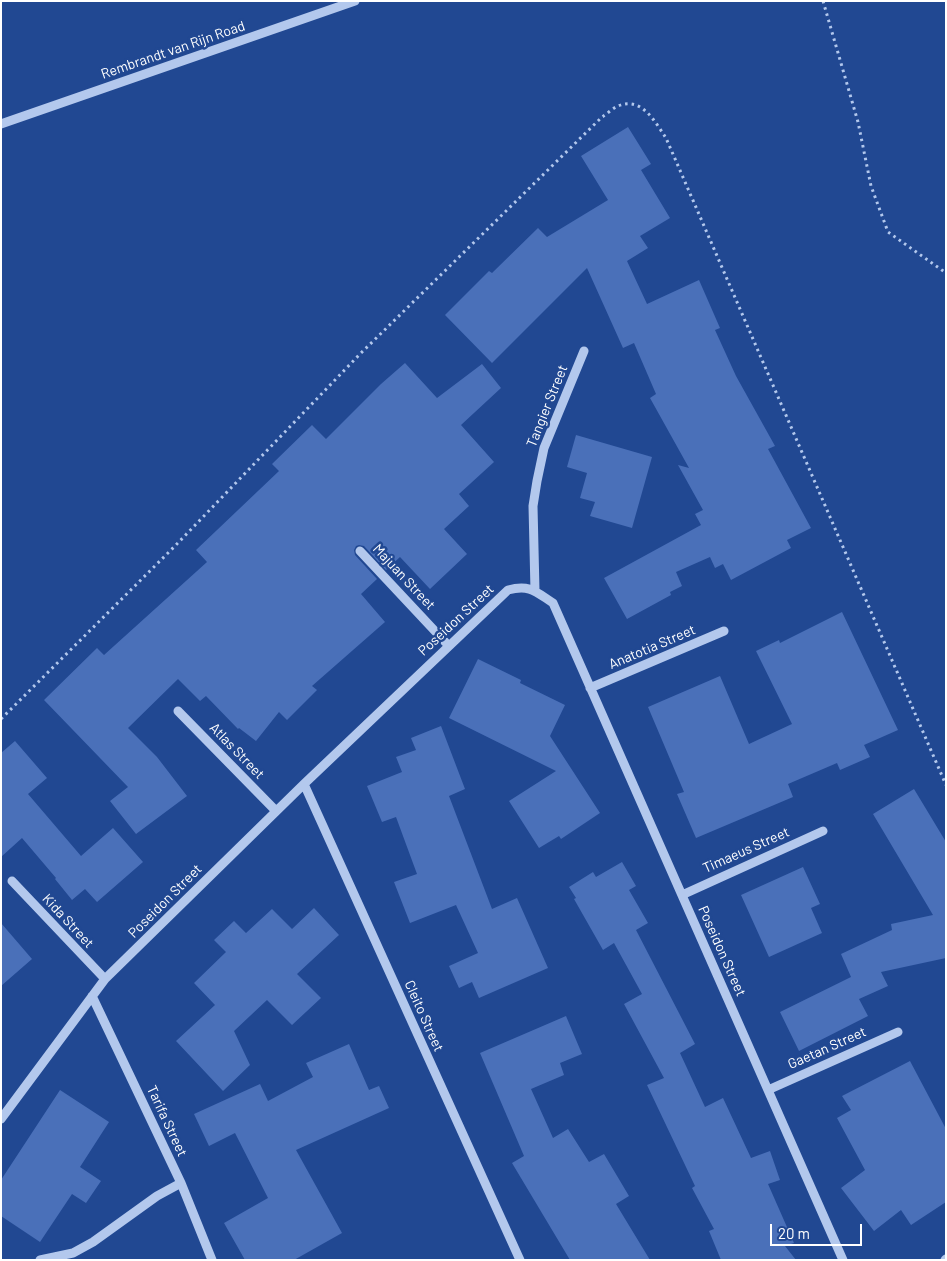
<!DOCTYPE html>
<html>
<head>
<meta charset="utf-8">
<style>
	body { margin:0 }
	#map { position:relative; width:947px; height:1261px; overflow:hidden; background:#214892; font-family:Barlow,sans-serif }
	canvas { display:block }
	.frame { position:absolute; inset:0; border:2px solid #fff; pointer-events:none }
	.scale { position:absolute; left:770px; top:1224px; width:92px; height:22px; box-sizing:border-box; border:2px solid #fff; border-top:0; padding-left:6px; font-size:15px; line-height:18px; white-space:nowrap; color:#fff; -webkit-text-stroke:4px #214892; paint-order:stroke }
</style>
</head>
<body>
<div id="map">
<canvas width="947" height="1261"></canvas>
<div class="frame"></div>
<div class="scale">20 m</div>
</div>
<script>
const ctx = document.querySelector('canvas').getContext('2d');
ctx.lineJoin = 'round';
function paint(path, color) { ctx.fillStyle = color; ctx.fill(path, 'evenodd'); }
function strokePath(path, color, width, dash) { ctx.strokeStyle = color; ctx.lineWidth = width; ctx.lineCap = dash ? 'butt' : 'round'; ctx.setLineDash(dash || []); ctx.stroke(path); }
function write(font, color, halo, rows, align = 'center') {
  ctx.font = font + ' Barlow,sans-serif'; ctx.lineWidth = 5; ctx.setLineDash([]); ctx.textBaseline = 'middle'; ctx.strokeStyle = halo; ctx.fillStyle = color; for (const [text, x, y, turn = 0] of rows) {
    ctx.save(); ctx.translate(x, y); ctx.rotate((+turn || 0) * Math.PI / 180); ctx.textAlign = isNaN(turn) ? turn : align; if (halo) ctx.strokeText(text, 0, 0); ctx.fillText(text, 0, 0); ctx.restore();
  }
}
paint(new Path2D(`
	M628,127L651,164L641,170L670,218L640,236L648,248L627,261L647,304L699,280L720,328L715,330L736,376L775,446L768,449L811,528L787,540L791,548L731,580L723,564L715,568L710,557L676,572L682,586L670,592L671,595L627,619L604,578L701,525L695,514L703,510L678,465L689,468L650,398L656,394L634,343L623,348L587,268L492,363L445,315L489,271L492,273L538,228L547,237L608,200L581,156Z
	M405,363L437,398L482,364L501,388L461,425L494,462L459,494L469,506L444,529L467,554L430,589L400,557L386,570L364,546L359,545L356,546L354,550L355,555L377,579L361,594L385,622L312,686L317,690L287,720L279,712L256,741L239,728L238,729L206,696L200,701L178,679L128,728L157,757L187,796L136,834L110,801L128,787L44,700L97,648L104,655L207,562L196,550L279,471L272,464L312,425L326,439L381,384Z
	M576,435L652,457L632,528L590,516L595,502L580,498L587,473L567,467Z
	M842,612L898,730L864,745L870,757L840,770L837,763L788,784L793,797L696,838L677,794L684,792L648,707L720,676L749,744L792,724L756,651L779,640L780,643Z
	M478,659L521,680L520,683L565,705L550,736L600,813L561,839L559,836L539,848L509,801L556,771L449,718Z
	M441,726L465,789L449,796L492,909L517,898L548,968L479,998L472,982L459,988L449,966L478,953L456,905L410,923L394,882L417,874L396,817L382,822L367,786L402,772L396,757L416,750L411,738Z
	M15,741L47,778L28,794L81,856L113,828L143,862L97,902L85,889L72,900L55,879L56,878L22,838L1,857V753Z
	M914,789L946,842V958L881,972L888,986L859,999L868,1016L799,1051L780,1012L851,977L841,954L892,930L891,924L933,915L873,814Z
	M622,862L636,886L629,890L648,923L636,930L695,1044L680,1053L705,1107L723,1098L751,1158L770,1151L780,1180L768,1184L794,1243L785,1246L796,1260H721L709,1231L714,1229L692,1188L695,1186L647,1085L664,1078L624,1004L642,994L614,943L603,950L574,899L576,898L569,887L593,872L596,877Z
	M803,867L820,904L811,908L822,933L769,957L741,895Z
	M314,908L339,935L297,974L321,998L292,1025L267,1000L234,1031L250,1065L223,1091L176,1041L215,1005L194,983L226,952L214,940L234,921L246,933L272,909L292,929Z
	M1,923L32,959L1,986Z
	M566,1016L582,1054L560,1063L564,1075L531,1089L553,1138L568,1129L589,1162L604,1154L629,1196L616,1204L650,1260H570L512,1163L524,1156L480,1053Z
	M349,1044L369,1090L379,1086L389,1108L296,1150L342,1233L294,1260H245L224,1223L268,1198L235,1133L209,1146L194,1114L260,1084L268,1101L313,1077L306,1063Z
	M910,1061L946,1129V1202L911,1225L901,1210L874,1231L841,1188L865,1170L837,1118L851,1110L842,1096Z
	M60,1090L109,1122L80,1167L101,1181L86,1203L72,1194L40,1242L1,1216V1180Z`), '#4a70b9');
strokePath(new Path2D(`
	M823,1L858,122L871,186L888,232L946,273
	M1,719L175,546L360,354L602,117C607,114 613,108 618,106C642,96 655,122 666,138L946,785`), '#b3c8ed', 3, [2.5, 4]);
strokePath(new Path2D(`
	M1,124L355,1
	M360,551L448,645
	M535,591L533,506L537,481L544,448L584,351
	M590,688L724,631
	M178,711L276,811
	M304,784L520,1260
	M12,881L105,979
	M682,895L823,831
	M92,996L181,1183L212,1260
	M768,1090L898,1032
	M1,1119L105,979L304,784L508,590C530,584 536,592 553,603L843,1260
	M40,1260L73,1253L93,1242L157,1196L181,1183
	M945,1260L946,1259`), '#b3c8ed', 9);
write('14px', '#fff', '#214892', [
	["Rembrandt van Rijn Road",173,50,-19],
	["Tangier Street",547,406,-68],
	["Majuan Street",404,577,47],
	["Poseidon Street",456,620,-43],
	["Anatotia Street",652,647,-23],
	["Atlas Street",237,751,46],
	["Timaeus Street",746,850,-24],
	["Poseidon Street",165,901,-45],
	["Kida Street",68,921,47],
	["Poseidon Street",722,951,66],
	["Cleito Street",424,1016,66],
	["Gaetan Street",827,1048,-24],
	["Tarifa Street",167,1121,65]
]);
</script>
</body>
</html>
